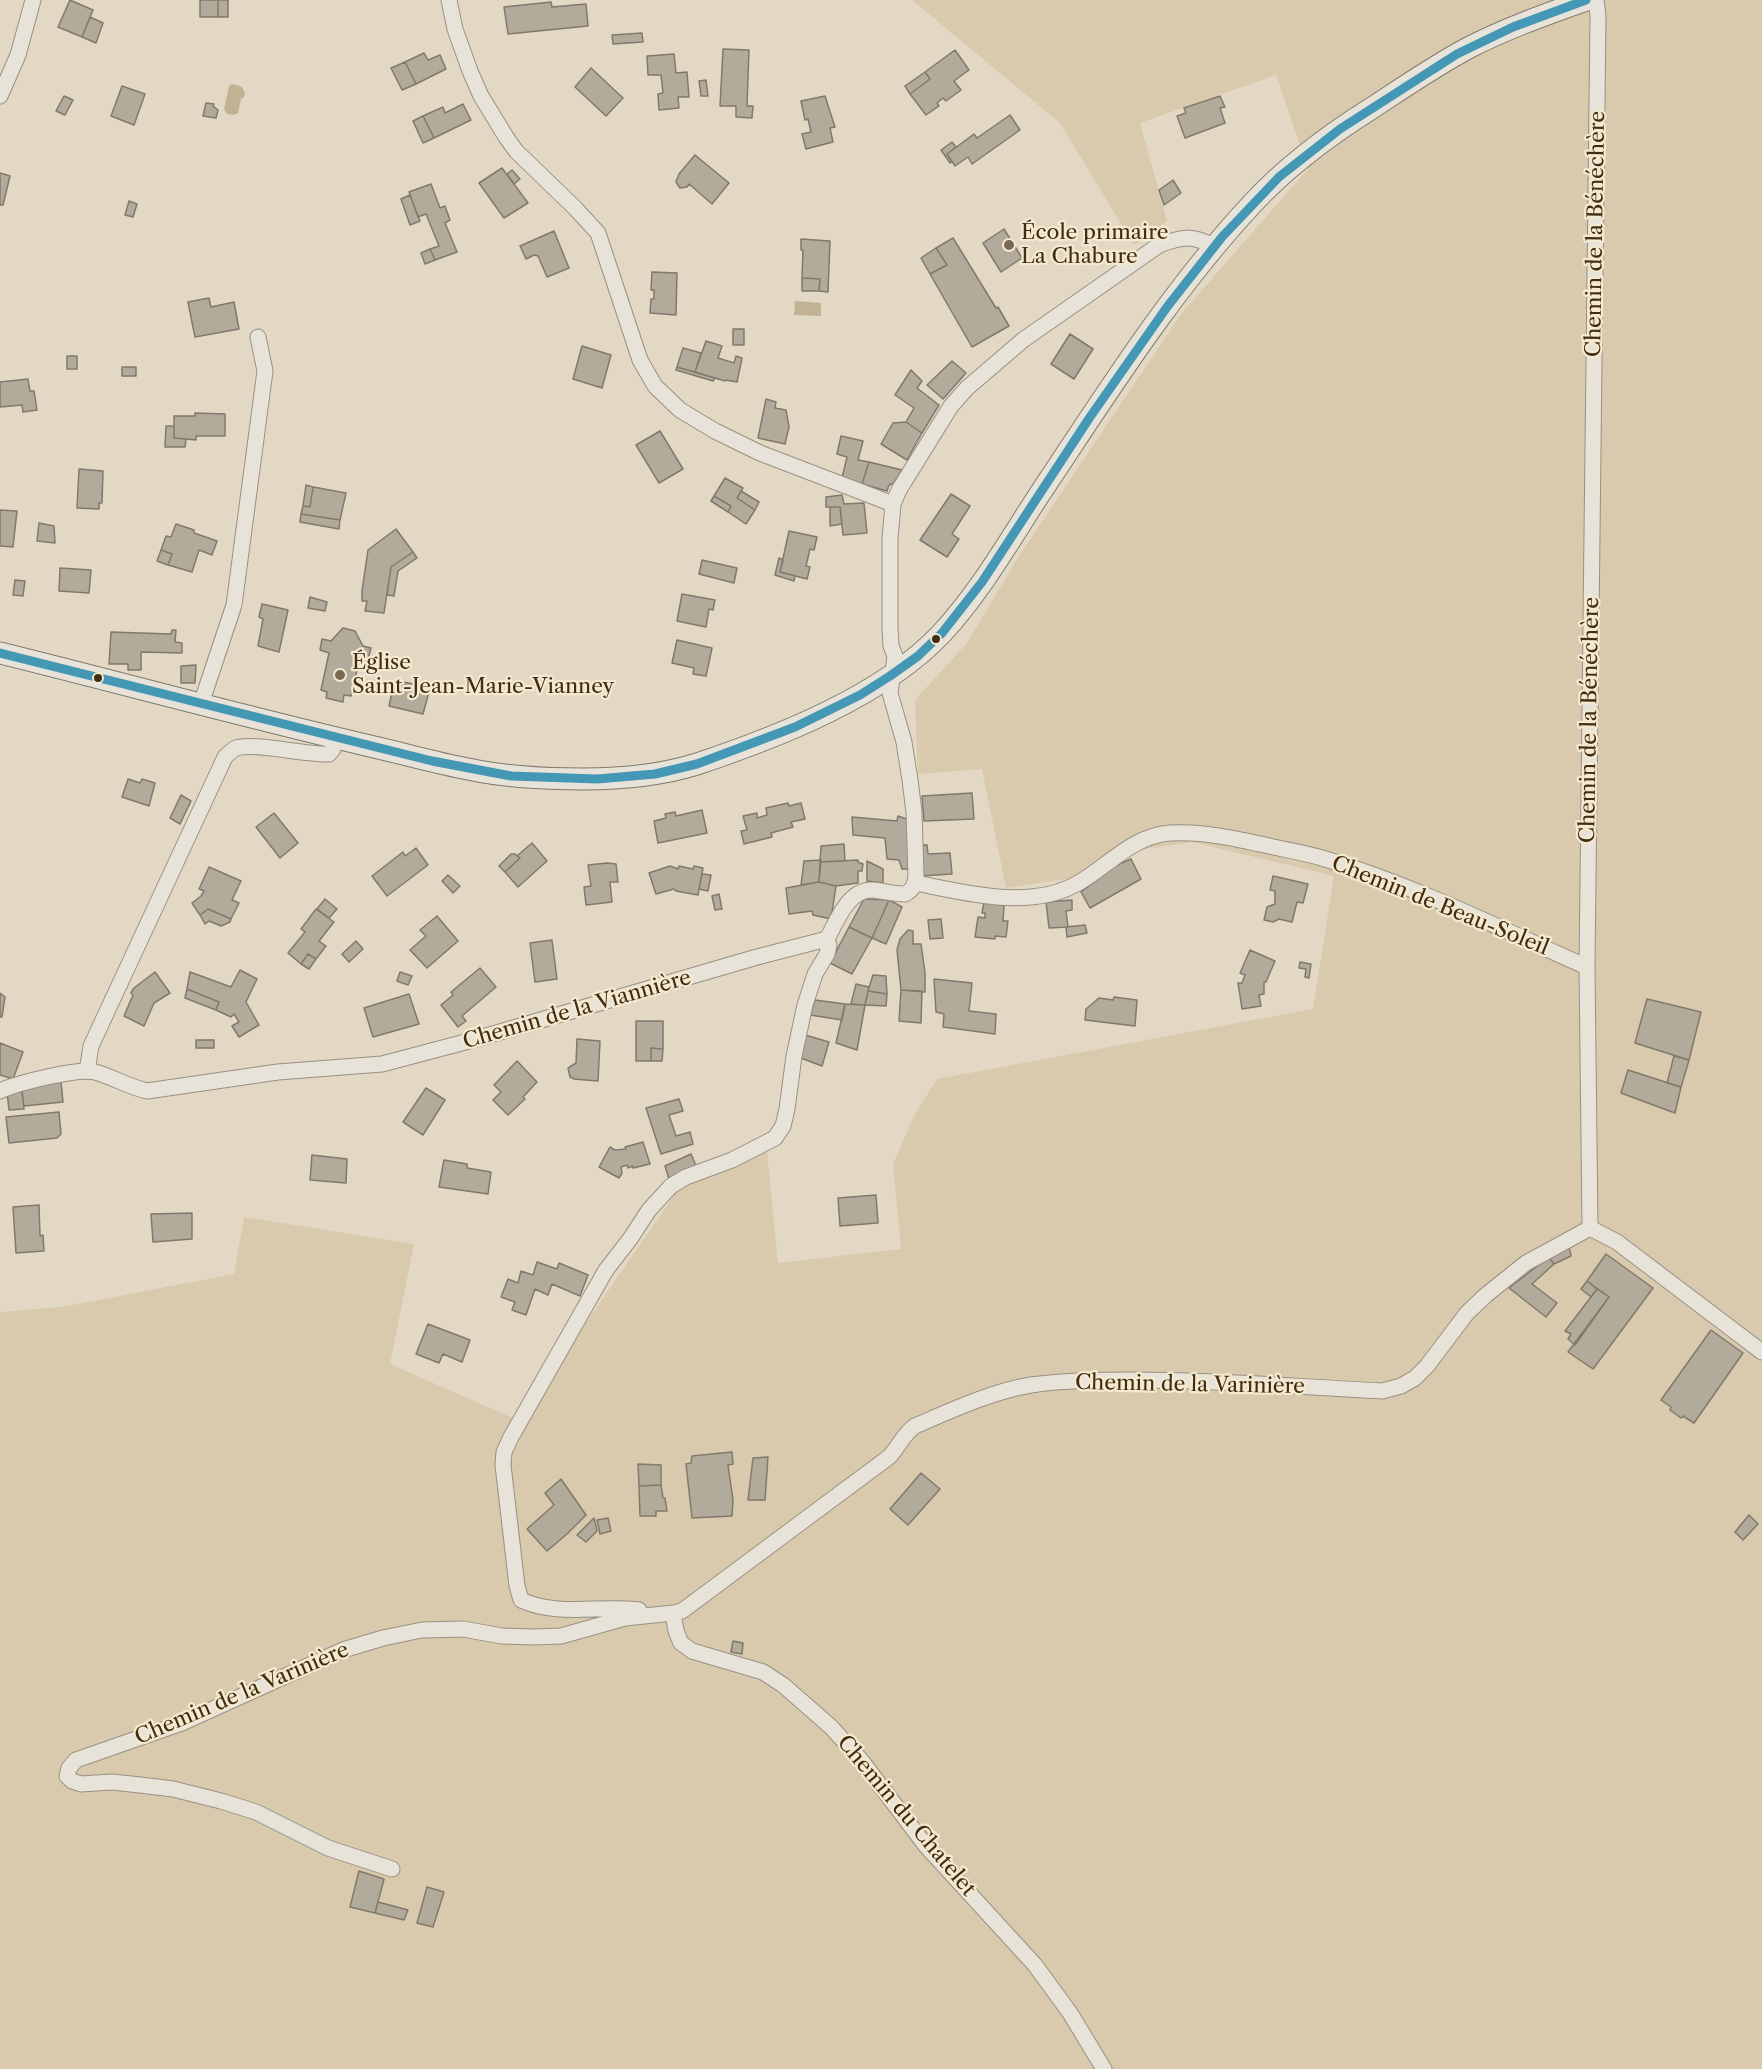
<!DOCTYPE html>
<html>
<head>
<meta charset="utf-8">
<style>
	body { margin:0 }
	canvas { display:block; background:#e2d8c4 }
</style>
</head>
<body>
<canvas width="1762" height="2069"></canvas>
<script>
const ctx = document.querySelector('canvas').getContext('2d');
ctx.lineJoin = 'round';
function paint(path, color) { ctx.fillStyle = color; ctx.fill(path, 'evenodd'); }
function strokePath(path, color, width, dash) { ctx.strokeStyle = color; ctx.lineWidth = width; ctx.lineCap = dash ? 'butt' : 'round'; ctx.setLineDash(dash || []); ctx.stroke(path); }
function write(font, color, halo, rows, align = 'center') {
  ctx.font = font + ' "Libre Caslon Text",serif'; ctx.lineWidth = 4.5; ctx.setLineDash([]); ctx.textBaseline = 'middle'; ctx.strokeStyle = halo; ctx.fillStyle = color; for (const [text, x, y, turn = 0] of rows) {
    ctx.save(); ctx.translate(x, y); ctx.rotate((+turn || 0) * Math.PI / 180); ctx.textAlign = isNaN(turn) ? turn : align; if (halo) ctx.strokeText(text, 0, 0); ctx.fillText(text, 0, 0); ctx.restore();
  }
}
paint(new Path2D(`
	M912,0H1762V2069H0V1312L62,1307L234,1274L244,1217L414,1244L390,1364L526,1424L570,1346L679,1188L767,1151L778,1263L901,1249L893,1164L915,1114L937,1079L1313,1009L1334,876L1192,842L1138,850L1066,879L1006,888L982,769L918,774L915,700L967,643L1017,559L1181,314L1308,169L1276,75L1140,123L1167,221L1134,245L1060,123Z`), '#d9caad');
paint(new Path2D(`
	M233,84L242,87L245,93L244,97L241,99L238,113L234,115L227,114L224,109L229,86Z
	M795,301L821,303V316L794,315Z`), '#c2b294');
const building = new Path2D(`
	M70,0L93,10L82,37L58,27Z
	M200,0H218V17H200Z
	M218,0H228V17H218Z
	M551,2L552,7L586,4L588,26L508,34L504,7Z
	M90,17L103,23L96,43L82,37Z
	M642,33L643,42L613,44L612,35Z
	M723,49L749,50L747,106H753L752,118L736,117V106H720Z
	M955,50L969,70L954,81L961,90L946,101L943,98L937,103L939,106L926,115L910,94L930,79L925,72Z
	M424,53L428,60L440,55L446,69L416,84L405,62Z
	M674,54L676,73L687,72L689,97H678L679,108L659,110L658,94L663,93L661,75H648L647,56Z
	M405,62L416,84L402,90L391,68Z
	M591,68L623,98L606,116L575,87Z
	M925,72L930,79L910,94L905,86Z
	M706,80L708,96H701L699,81Z
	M122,86L145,94L134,125L111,116Z
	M64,96L73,100L65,115L56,111Z
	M825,96L835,127L830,128L833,142L806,149L802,134L811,132L808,119L805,120L801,101Z
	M1220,96L1225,107L1220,108L1225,123L1185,138L1177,116L1186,113L1184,108Z
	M206,103L214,104L213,106L218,110L216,118L203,116Z
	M463,104L471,120L434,138L423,116L443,107L445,113Z
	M1010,115L1020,130L972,164L968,157L955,166L947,154L974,134L977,138Z
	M423,116L434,138L423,143L413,121Z
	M952,142L956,147L947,154L952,162L950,163L941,150Z
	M695,155L729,183L712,204L689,184L687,187L680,188L676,182L679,174Z
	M502,168L528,203L504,218L479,183Z
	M512,170L520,179L514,184L507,174Z
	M0,173L10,176L3,205H0Z
	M1173,180L1181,193L1164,205L1159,190Z
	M431,184L440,208L445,206L450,220L445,223L457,252L435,260L430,249L439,246L426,214L418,217L409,192Z
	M410,195L420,221L410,225L401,199Z
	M129,201L137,204L133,217L125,215Z
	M1004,229L1022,258L1001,272L983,243Z
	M554,231L569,268L547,277L538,256L534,255L526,259L520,246Z
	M953,238L996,308L998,307L1009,326L972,347L930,274L947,265L936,248Z
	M801,239L830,241L828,292L819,291L820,279L802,278L803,250H801Z
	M936,248L947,265L930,274L921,258Z
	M430,249L435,260L425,264L421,253Z
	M652,272L677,273L676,315L650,313L651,299H654V290H651Z
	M802,278L820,279L819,291H802Z
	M209,298L211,307L234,302L239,329L195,337L188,302Z
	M733,329H744V345H733Z
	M1070,334L1093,349L1074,379L1051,364Z
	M706,341L722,346L718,358L734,363L736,356L742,358L737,382L726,380L725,381L695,372Z
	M582,346L611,355L602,388L573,379Z
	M683,348L701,353L695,372L677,367Z
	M67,356H77V369H67Z
	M952,361L966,373L943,399L927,385Z
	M122,367H136V376H122Z
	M677,367L715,378L713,381L676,370Z
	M911,370L922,381L917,388L939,405L922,433L906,422L914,408L895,395Z
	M28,379L30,391H34L37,410L23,412L22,405L0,407V382Z
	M766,399L776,402L775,408L786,410L789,427L785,444L758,438Z
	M195,413L225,414V436H196V440L174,438V416H195Z
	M906,422L922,433L907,460L881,444L893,423Z
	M166,426H174V438L186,439L185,447H165Z
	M660,431L683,469L659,483L636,445Z
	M841,436L863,441L858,460L869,462L862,484L842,478L847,457L837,454Z
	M869,462L902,470L894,483L889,485L887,491L862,484Z
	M79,469L103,471L102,503H99V509L77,508Z
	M725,478L743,488L737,498L755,510L746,524L728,512L731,506L714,496Z
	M306,485L313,487L310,507L303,506Z
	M313,487L346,493L340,520L301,514L303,506L310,507Z
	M741,491L759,502L755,510L737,498Z
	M951,494L970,506L952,534L959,539L947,557L920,540Z
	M842,495L844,504L864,503L867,533L843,535L840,507H826V497Z
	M714,496L731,506L728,512L711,501Z
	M830,507H840L842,524L830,526Z
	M0,510L17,511L13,547L0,546Z
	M301,514L340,520L339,529L300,522Z
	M39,523L54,526L55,543L37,541Z
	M176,524L194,530V533L217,541L212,555L199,550L192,572L168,565L172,554L161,550L166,536L171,537Z
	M396,529L413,552L391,567L384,613L365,611L367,601H362V591L368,550Z
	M789,531L817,537L814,550L810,549L806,566L810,567L807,579L780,572Z
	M161,550L172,554L168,565L157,561Z
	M413,552L417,558L398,571L394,596L387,595L391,567Z
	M779,558L783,560L780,572L795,576L794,581L775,575Z
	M702,560L737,568L734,583L699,574Z
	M60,568L91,570L89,593L59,591Z
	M15,580L25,581L23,596L13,595Z
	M682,594L715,600L713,610L709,609L706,627L677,621Z
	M310,597L327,602L325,611L308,608Z
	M262,604L288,610L279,652L258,646L263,619L259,617Z
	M343,628L355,631L363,646L371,648L368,659L360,657L351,696L344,695L343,702L326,698L327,692L321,690L329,653L320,650L322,639L331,641Z
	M172,630H176L175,642L182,643V653L141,652V670H128V664H109L111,632L171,634Z
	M677,640L712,648L706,676L693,674L694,668L672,663Z
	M196,665L195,683H181V666Z
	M403,682L424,686V690L429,692L423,714L389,706L393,688L401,689Z
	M128,779L140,783L142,779L155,783L149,806L122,797Z
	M972,793L974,819L924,821L922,796Z
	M181,795L191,801L180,824L170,818Z
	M788,803L789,806L801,803L805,819L791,822L793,827L771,833L772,837L744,844L741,831L747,830L743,816L757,813V818L767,815L766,808Z
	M702,810L707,833L658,843L654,821L666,818L665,814L675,812L676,816Z
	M274,813L298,843L280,858L256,827Z
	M898,816L909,820V869H902L899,860L887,859L885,838L853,835L852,817L897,821Z
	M532,843L547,861L518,887L505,872L520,858L517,856Z
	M844,844L845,861L820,862L821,846Z
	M920,845H927L928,854L950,853L952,874L921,876Z
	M416,848L428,865L387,896L372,876L403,852L405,856Z
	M511,854H515L520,858L505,872L499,866Z
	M1131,859L1141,879L1090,908L1081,892L1115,866Z
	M821,860L819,882L801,885L804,861Z
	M858,860V862L863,864L862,871H858V883L836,886L819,882L820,862Z
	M867,861L883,869V883L867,881Z
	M607,863L616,864L618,882H610L612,902L586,905L584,887L591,886L588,865Z
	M670,866L678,869L679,866L693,869L694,866L703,868L698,895L676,891L674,889L656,894L649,873Z
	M209,867L241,881L232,900L239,903L231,919L208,909L200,915L192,903L201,896L204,891L199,889Z
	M702,874L711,875L708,891L699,889Z
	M448,875L460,886L453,893L442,881Z
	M1273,876L1308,884L1303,903L1297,902L1292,922L1279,919L1273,922L1264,920L1267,907L1275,904V891L1270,890Z
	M819,882L836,886L831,919L813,915L812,911L789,914L786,888Z
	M719,894L722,909L715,910L712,896Z
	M325,899L337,909L329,918L317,909Z
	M864,899L889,900L872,938L849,927Z
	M889,900L902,907L886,944L872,938Z
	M1072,900V910L1066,911L1068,927L1049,928L1046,902Z
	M984,902L1004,905L1003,921H1008L1006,937L995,936V939L975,937L978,917L985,918V913H982Z
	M208,909L231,919L230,922L221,926L209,921L205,924L200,915Z
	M316,909L334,922L319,941L326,946L316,959L308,954L301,964L288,953L305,932L301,929Z
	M437,916L458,941L427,968L410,950L426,936L420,930Z
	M941,919L943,938L930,939L928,920Z
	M1085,925L1087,933L1067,937L1066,927Z
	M849,927L872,938L852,974L830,963Z
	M908,930L913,931V944H921L925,973V992L901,990L897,950L900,939Z
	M552,940L557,979L535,982L530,943Z
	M356,941L363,949L349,962L342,954Z
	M1250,950L1275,961L1266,982H1264V994L1259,995L1261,1006L1242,1009L1238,983H1242L1245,975L1240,973Z
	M308,954L316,959L309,969L301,964Z
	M1300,962L1311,964L1309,978L1305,977L1306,969L1299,968Z
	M480,968L496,987L462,1016L466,1021L458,1027L441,1005L453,995L451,992Z
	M240,970L257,979L246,1002L259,1025L239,1037L232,1026L239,1022L234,1014L231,1017L216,1010L219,1002L187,989L190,972L231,987Z
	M155,972L170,993L154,1003L144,1026L124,1016L133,995L131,993L134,988Z
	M400,972L412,976L408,985L397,981Z
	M873,975L886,976L887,994L868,991Z
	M934,979L972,983L969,1011L996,1014L995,1034L943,1027L944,1014L936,1012Z
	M856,984L869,987L865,1005L851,1004Z
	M187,989L219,1002L216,1010L185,998Z
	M901,990L922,991L921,1023L899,1021Z
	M868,991L887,994L886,1006L865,1005Z
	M0,993L5,997L2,1017H0Z
	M409,994L419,1024L373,1037L364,1008Z
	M1114,997L1137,1000L1135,1026L1085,1020L1086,1009L1099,998L1113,1000Z
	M1647,999L1701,1012L1689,1060L1635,1043Z
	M815,1000L845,1004L842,1020L810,1015Z
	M845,1004L865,1005L857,1050L836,1043Z
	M636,1021H663V1049L651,1048V1061H636Z
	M805,1035L829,1042L822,1066L798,1057Z
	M577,1039L600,1041L598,1081L574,1079L570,1077L568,1068L576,1063Z
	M196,1040H214V1048H196Z
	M0,1043L23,1052L13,1079L0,1075Z
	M651,1048L663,1049L662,1061H651Z
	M1674,1056L1689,1060L1681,1087L1667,1083Z
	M517,1061L537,1082L523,1097L525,1099L508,1115L493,1100L501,1092L494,1085Z
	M1628,1070L1681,1087L1675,1113L1621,1093Z
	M61,1082L63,1102L24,1106L21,1087Z
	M426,1088L445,1100L423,1135L403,1122Z
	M22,1090L24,1109L9,1110L7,1092Z
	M679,1099L683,1111L669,1115L676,1136L690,1132L693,1144L661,1154L646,1108Z
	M59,1112L61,1134L57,1138L9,1143L6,1117Z
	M643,1142L650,1164L633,1168V1166L628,1168L627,1165L621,1167L622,1173L619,1178L599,1167L610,1147L615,1150L626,1149L625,1147Z
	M691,1154L697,1168L669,1179L665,1166Z
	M312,1155L347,1159L346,1183L310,1180Z
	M444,1160L467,1164V1168L491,1172L488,1194L439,1187Z
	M876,1195L878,1223L840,1226L838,1198Z
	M39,1205L40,1236L43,1235L44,1251L16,1253L13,1207Z
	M192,1213V1239L153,1242L151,1214Z
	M1569,1247L1571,1256L1554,1264L1549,1257Z
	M1606,1254L1653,1288L1593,1369L1568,1352L1609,1297L1587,1281Z
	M1549,1257L1554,1264L1532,1284L1557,1303L1546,1317L1509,1288Z
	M537,1262L557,1269L559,1263L588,1275L580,1296L552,1284L548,1295L535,1289L526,1315L512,1310L515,1302L501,1297L508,1279L518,1283L521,1271L533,1275Z
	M1587,1281L1597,1289L1591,1297L1581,1289Z
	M1597,1289L1609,1297L1575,1345L1568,1339L1571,1334L1565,1331Z
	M428,1324L470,1340L462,1362L443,1354L439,1363L416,1354Z
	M1711,1330L1743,1353L1694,1423L1683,1416L1681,1418L1670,1410L1671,1407L1661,1400Z
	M732,1452L733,1464L728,1465L733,1500L732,1516L692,1518L686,1464L691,1463L692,1456Z
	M768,1457L765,1500H748L753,1458Z
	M638,1464L661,1465V1485L639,1486Z
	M921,1473L940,1489L908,1525L890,1509Z
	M561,1479L586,1515L567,1534L547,1551L527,1529L554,1505L545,1493Z
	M661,1485L663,1498H665L667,1511H656V1516H640L639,1486Z
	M1749,1515L1758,1524L1743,1540L1735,1532Z
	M594,1518L597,1531L586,1542L577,1535Z
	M608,1518L611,1531L600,1534L597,1520Z
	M733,1641L743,1643L742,1654L731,1652Z
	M359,1871L384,1879L375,1913L350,1907Z
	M427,1887L444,1892L433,1927L417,1923Z
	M378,1902L408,1910L404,1920L375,1913Z`);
paint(building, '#b2aa9b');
strokePath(building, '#81796b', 1.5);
const minor = new Path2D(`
	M449,0L455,29L470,71L481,96L506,137L516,151L575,208L598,233L640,360L655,386L680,410L715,431L760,453L893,504
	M0,96L18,55L33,0
	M201,704L234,605L265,371L258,337
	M916,883C966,893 1032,911 1080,882C1110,864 1133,836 1170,833C1203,831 1238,839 1269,846C1287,850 1305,853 1322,858C1414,885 1501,929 1587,967
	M87,1071L91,1046L225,757C228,754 232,750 236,748C255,742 304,755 329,754L333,749L335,739
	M0,1091C17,1083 77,1068 95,1072C113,1077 129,1087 147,1091L278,1072L382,1064L469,1041L757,957L827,939C837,921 848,889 873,890C884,891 894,894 905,894C913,890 915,885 916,876L914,812L910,780L904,742L890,693L895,656L891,646L890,627V539L893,504L899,490L951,406L967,388L1023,340L1159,245C1181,237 1193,234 1214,247
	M1590,1228L1587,967L1598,16L1596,0
	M1590,1228L1617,1242L1762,1352
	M639,1610C600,1605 558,1617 521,1600L517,1586L503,1465L504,1452L511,1437L606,1270L630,1239L649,1210L671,1186L686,1177L732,1160L775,1138L783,1126L787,1109L794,1056L805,1005L815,974L827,954L829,945L827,939
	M673,1613L676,1631L681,1643L692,1651L763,1672L783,1685L831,1727L861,1760L926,1846L1035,1965L1070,2013L1104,2069
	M392,1869L328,1848L256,1812L221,1801L173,1789L140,1785L112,1782L81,1784L72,1781L67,1776L69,1768L76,1760L182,1723L343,1650L383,1638L422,1630L463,1629L502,1636L534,1637L561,1636L625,1618L673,1613L682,1611L889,1457C899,1447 903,1434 915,1426C950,1411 993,1391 1031,1385C1065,1380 1101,1380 1136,1380C1218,1380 1300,1387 1382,1391L1401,1386L1415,1378L1427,1366L1467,1313L1486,1295L1526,1263L1590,1228`);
const secondary = new Path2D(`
	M0,653C125,684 249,718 374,747C405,754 436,763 468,769C505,777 545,779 583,779C620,779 662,775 697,764C778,737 883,696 942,633C981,591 1010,539 1041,492C1107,393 1171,291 1252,204C1287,166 1329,135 1372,108C1404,87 1436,65 1470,47C1507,28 1547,14 1586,0`);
strokePath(minor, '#999082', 17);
strokePath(secondary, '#81796b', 23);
strokePath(minor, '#e8e3d8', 15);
strokePath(secondary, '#e8e3d8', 21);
strokePath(new Path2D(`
	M0,653L432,761L511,776L597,779L655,774L697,764L795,727L860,695L890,676L918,656L942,633L982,582L1090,417L1167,307L1222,237L1279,177L1340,129L1457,54L1513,27L1586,0`), '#4597b6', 9);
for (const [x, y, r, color] of [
	[1009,245,6,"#796952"],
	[936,639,5,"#402d14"],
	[340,675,6,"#796952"],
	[98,678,5,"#402d14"]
]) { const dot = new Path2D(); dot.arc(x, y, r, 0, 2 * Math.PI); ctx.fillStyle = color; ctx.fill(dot); strokePath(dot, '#f5e9d0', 2); }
write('21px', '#402d14', '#f5e9d0', [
	["École primaire",1021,233],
	["La Chabure",1021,257],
	["Église",352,663],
	["Saint-Jean-Marie-Vianney",352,687]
], 'left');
write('21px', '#402d14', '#f5e9d0', [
	["Chemin de la Bénéchère",1596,234,-89],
	["Chemin de la Bénéchère",1590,720,-89],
	["Chemin de Beau-Soleil",1440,906,22],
	["Chemin de la Viannière",577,1010,-16],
	["Chemin de la Varinière",1190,1385,1],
	["Chemin de la Varinière",242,1694,-23],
	["Chemin du Chatelet",906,1816,50]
]);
</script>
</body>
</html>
